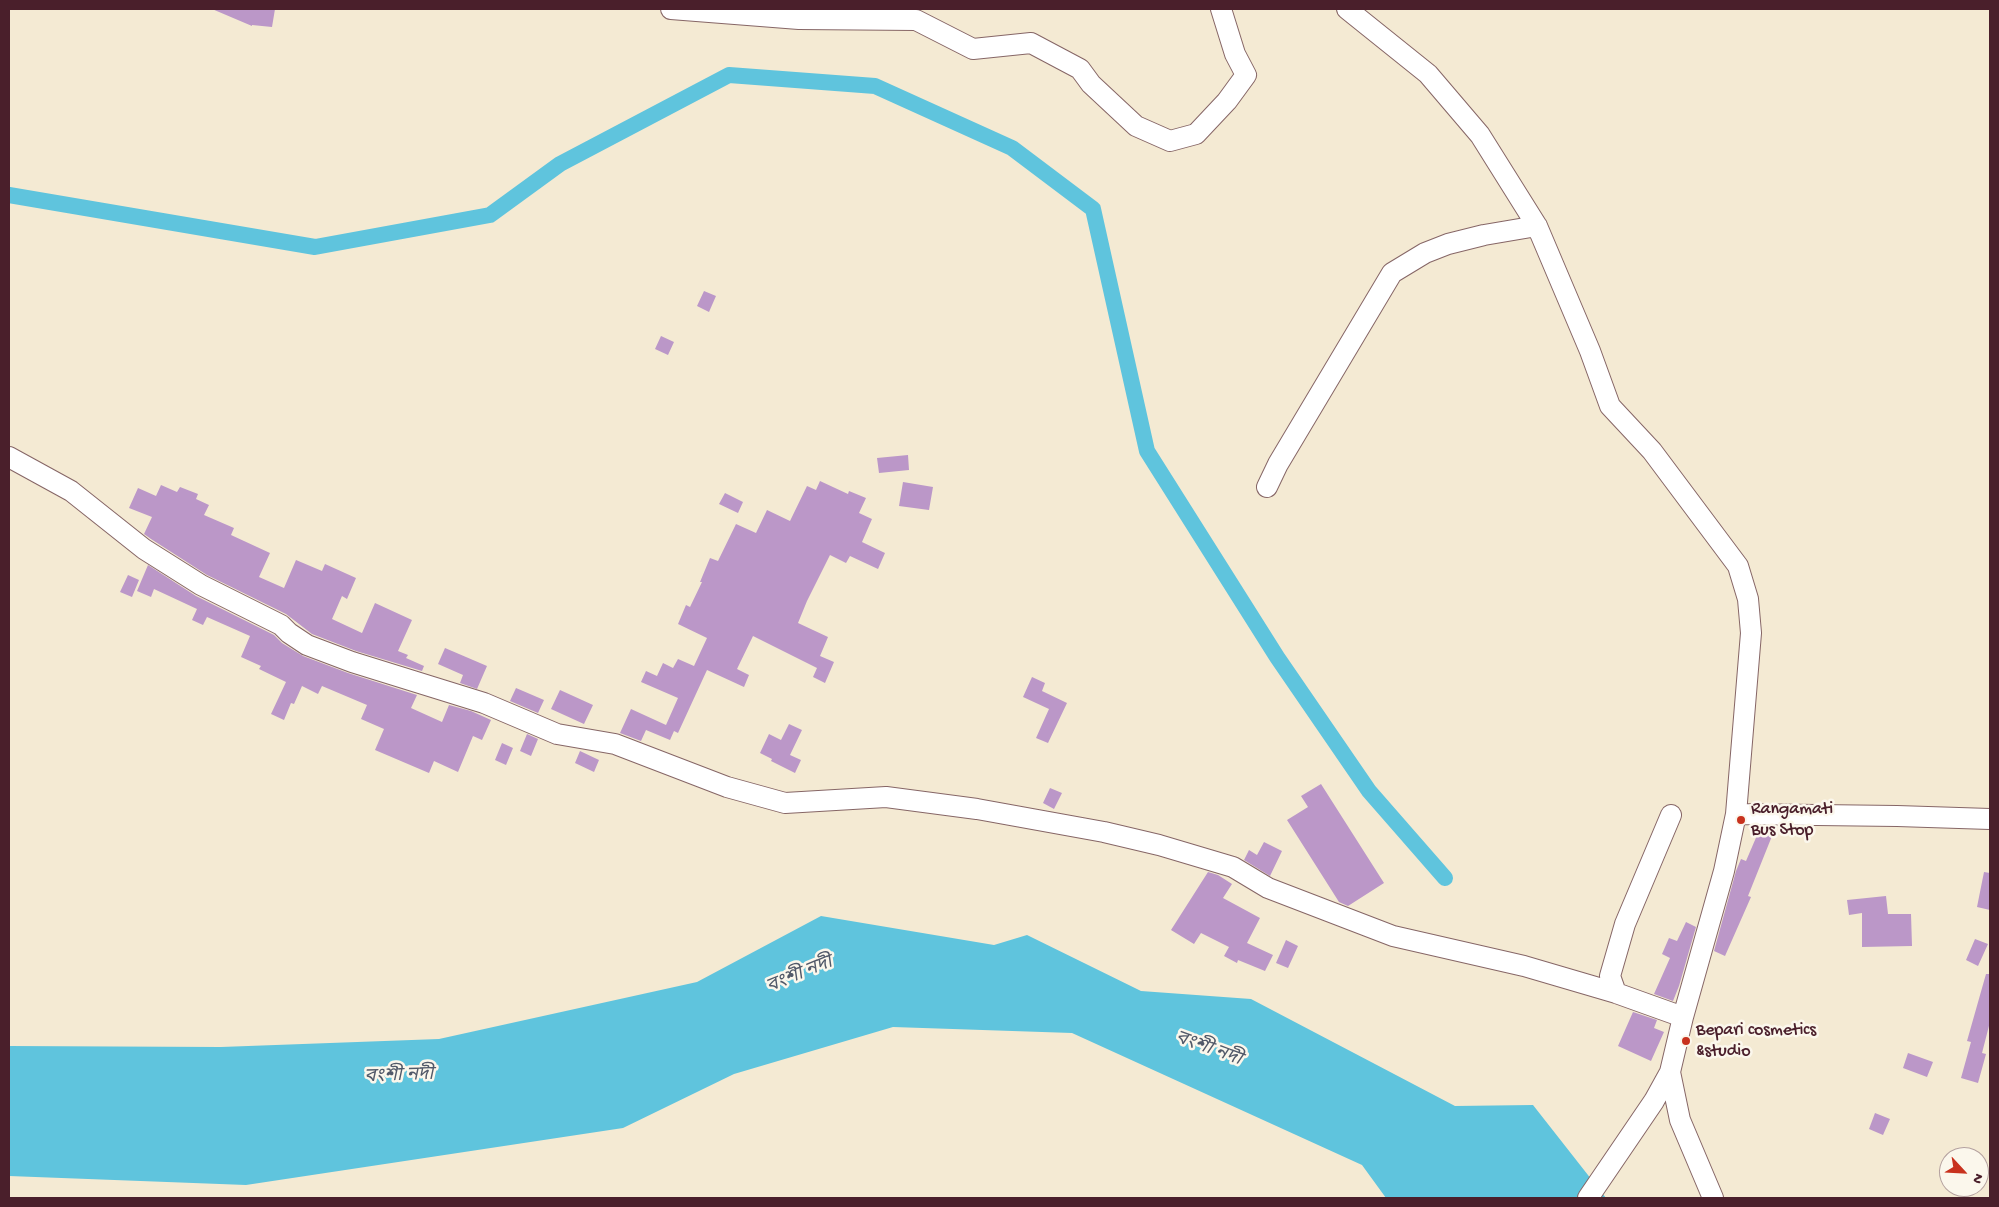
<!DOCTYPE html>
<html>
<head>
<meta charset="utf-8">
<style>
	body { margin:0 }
	#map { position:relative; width:1999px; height:1207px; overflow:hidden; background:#f4ead3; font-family:"Gochi Hand",sans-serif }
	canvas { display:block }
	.frame { position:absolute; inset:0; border:10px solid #4a1f2b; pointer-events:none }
	.north { position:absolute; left:1939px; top:1147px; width:50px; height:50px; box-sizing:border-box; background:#fbf7ec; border:1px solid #b4a19f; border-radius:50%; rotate:115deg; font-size:14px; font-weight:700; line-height:20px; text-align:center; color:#4a1f2b }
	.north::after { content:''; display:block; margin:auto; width:18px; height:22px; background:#c8321e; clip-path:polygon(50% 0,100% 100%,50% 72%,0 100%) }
</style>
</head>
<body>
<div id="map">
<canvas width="1999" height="1207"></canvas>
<div class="frame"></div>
<div class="north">N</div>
</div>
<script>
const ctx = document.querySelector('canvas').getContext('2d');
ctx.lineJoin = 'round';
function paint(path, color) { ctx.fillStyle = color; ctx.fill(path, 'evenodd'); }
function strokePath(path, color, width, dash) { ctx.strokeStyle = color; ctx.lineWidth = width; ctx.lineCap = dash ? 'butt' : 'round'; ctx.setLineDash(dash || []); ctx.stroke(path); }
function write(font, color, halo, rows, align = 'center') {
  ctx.font = font + ' "Gochi Hand","Noto Sans Bengali",sans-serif'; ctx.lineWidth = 5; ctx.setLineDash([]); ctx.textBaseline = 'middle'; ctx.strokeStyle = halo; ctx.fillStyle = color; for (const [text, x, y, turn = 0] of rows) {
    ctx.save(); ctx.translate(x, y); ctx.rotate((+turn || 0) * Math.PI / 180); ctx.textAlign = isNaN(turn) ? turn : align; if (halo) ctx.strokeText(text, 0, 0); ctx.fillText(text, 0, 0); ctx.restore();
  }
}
paint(new Path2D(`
	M821,916L994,945L1027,935L1141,991L1251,999L1455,1106L1533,1105L1606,1198H1386L1362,1165L1072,1033L893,1027L734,1074L623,1128L246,1185L9,1176V1046L221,1047L439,1039L697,982Z`), '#5fc4dd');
strokePath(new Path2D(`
	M9,195L315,247L490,215L560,164L729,75L875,86L1012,148L1093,209L1147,451L1277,657L1369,791L1445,878`), '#5fc4dd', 16);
paint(new Path2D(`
	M212,9H275L272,27L252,25V26Z
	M704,291L716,296L709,312L697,306Z
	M661,336L674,342L668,355L655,349Z
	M908,455L909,470L879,473L877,458Z
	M820,481L848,494L849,491L866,498L859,513L872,519L862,542L885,553L878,569L850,556L846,563L830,555L807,601L798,623L828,637L820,656L834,662L825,683L813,677L817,668L753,636L737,669L749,675L744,687L707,670L678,733L674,731L670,740L646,730L641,741L620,733L631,709L666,725L678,698L641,682L646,671L657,676L663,663L673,668L678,659L694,666L707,638L678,624L686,605L690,607L702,582H700L710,558L718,561L736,524L756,533L767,510L790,521L807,486L816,490Z
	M903,482L933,487L929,510L899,506Z
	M161,485L177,492L180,487L198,494L196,499L209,505L204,515L234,528L231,535L270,553L259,577L284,588L296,560L322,571L325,564L356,578L347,599L342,596L332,619L362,633L375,603L412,620L398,651L408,655L406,658L424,666L422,671L356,651L312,634L286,614L207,575L151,539L144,534L152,517L129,508L138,488L156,496Z
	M725,493L743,502L738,513L719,504Z
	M148,565L196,596L274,635L282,643L303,656L348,673L417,695L411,708L442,722L449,705L471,711L491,720L482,740L473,736L458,772L434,761L429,773L375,750L384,729L361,719L367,705L322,686L318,694L302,686L294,704L291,703L284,720L271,714L286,682L259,669L261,666L241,657L250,636L207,617L203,625L192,620L197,609L154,589L151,597L137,591Z
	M128,575L139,580L132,597L120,592Z
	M445,648L487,666L477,689L460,683L463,675L438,664Z
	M1032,677L1045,683L1042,691L1067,703L1048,743L1036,738L1049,709L1023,697Z
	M516,688L544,700L538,713L510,701Z
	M560,690L593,705L584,724L551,709Z
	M789,724L802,730L790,755L801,760L795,773L771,761L772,759L760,753L769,734L781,740Z
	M527,734L538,739L531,756L520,751Z
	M502,743L513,748L506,765L495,760Z
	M580,751L599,760L594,772L575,763Z
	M1321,784L1384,883L1348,906L1339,902L1287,820L1308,807L1301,796Z
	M1050,788L1062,793L1054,809L1043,803Z
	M1761,826L1774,831L1748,896L1751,897L1725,956L1714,951L1736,871L1741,859L1746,861Z
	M1264,842L1282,851L1270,876L1244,860L1249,850L1257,855Z
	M1208,872L1218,875L1232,884L1223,898L1260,918L1247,943L1273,955L1265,971L1238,960L1237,963L1224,956L1229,947L1201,933L1194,944L1171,930Z
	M1984,872L1990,873V910L1977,907Z
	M1886,896L1888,914H1911L1912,946L1862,947V913L1849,915L1847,900Z
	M1686,922L1696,927L1679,986L1673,1001L1654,994L1670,958L1662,954L1669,938L1677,941Z
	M1975,939L1988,944L1978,966L1966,960Z
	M1286,940L1298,946L1288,968L1276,963Z
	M1986,974H1990V1022L1982,1053L1986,1054L1978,1083L1961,1078L1971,1042L1967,1041Z
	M1633,1012L1657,1020L1654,1028L1664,1032L1651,1061L1618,1046Z
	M1908,1053L1933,1062L1927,1077L1903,1068Z
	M1875,1113L1890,1119L1883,1135L1869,1129Z`), '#bb97c8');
const minor = new Path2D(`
	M671,9L799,19L916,20L973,49L1031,43L1080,69L1091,84L1136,126L1170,141L1196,134L1227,101L1246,75L1235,54L1221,9
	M1347,9L1428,74L1480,135L1537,226L1590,351L1610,406L1652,451L1738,566L1748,599L1751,633L1736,814L1724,871L1683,1017L1670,1072L1654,1101L1588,1198
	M9,457L71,491L144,549L201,585L281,625L289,633L307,645L352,662L484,703L557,734L615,744L727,787L785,803L886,797L977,809L1104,832L1159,845L1233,867L1268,888L1393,936L1524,966L1616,993L1683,1017
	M1267,487L1278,464L1392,273L1425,253L1448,244L1484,235L1537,226
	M1736,814L1897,816L1990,819
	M1616,993L1610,976L1625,924L1671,815
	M1670,1072L1680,1120L1713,1198`);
strokePath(minor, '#866666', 22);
strokePath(minor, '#fff', 20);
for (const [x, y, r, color] of [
	[1741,820,5,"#c8321e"],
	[1686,1041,5,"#c8321e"]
]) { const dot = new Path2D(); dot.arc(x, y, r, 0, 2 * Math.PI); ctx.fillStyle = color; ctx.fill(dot); strokePath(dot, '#fbf7ec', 2); }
write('18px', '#4a1f2b', '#fbf7ec', [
	["Rangamati",1751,810],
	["Bus Stop",1751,831],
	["Bepari cosmetics",1696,1031],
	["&studio",1696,1052]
], 'left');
write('italic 19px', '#515969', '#fbf7ec', [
	["বংশী নদী",800,976,-22],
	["বংশী নদী",1208,1050,20],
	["বংশী নদী",399,1077,-2]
]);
</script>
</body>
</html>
